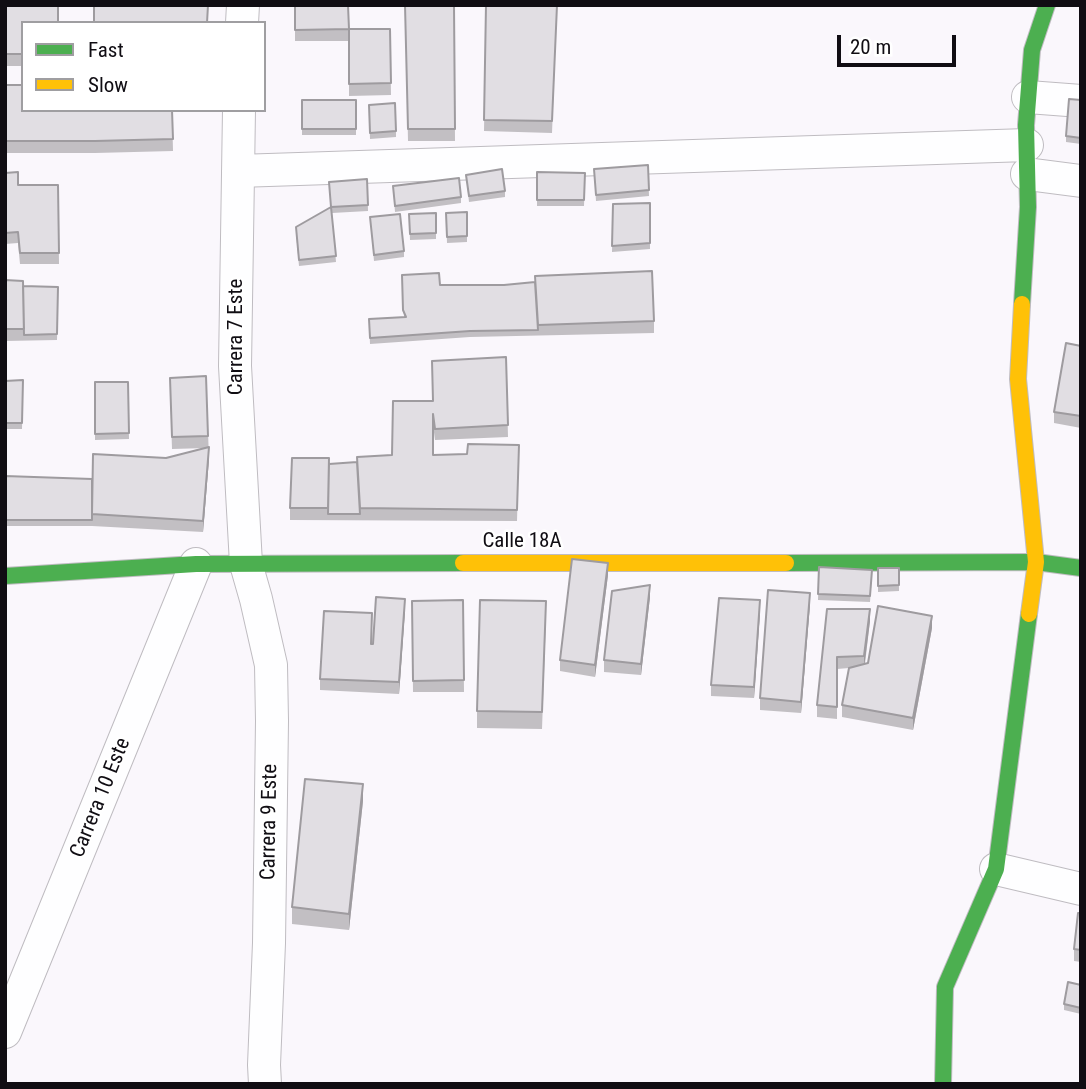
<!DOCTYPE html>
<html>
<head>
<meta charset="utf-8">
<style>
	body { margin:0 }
	#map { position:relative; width:1086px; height:1089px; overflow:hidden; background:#faf7fc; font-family:"Roboto Condensed",sans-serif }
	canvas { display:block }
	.frame { position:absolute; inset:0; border:7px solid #100d13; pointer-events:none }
	.legend { position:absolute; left:21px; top:21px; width:245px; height:91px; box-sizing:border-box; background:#fff; border:2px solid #9f9ea1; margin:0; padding:9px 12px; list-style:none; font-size:21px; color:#100d13 }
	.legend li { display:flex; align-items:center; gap:14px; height:35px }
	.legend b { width:35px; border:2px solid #9f9ea1 }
	.scale { position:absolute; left:837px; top:35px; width:119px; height:32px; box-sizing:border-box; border:4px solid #100d13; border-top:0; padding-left:9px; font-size:21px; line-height:24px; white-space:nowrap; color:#100d13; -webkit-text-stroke:5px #fff; paint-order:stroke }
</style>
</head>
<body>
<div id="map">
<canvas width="1086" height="1089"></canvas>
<div class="frame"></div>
<ul class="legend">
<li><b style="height:9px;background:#4caf50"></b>Fast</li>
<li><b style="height:9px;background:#ffc107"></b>Slow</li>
</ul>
<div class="scale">20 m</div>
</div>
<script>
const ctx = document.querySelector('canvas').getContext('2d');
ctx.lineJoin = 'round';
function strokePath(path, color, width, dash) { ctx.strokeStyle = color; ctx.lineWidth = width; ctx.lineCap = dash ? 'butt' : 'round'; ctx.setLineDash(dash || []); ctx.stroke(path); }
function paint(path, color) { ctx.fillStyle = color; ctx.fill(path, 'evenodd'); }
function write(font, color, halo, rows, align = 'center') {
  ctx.font = font + ' "Roboto Condensed",sans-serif'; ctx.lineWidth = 5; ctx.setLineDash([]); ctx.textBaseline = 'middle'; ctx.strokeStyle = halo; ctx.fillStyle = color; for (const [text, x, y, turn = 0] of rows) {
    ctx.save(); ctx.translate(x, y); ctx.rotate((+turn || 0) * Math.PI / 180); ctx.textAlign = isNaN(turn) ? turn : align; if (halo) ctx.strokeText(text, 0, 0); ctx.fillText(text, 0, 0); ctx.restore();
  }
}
const street = new Path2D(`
	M242,23L243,5
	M1028,97L1081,101
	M239,110L235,366L246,564L256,599L271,665L272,721L269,943L264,1065L265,1084
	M238,171L1027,145
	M1027,174L1081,181
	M996,869L1081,889
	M5,1032L196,564`);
const fast = new Path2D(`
	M1022,304L1028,207L1026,125L1032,50L1047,5
	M786,563L1036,562L1081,568
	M5,576L196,564L463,563
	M943,1084L945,987L996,869L1029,614`);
const slow = new Path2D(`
	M1022,304L1018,379L1036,562L1029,614
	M463,563H786`);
strokePath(street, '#bfbcc1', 34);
strokePath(fast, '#bfbcc1', 18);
strokePath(slow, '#bfbcc1', 18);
strokePath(street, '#fefeff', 32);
strokePath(fast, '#4caf50', 16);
strokePath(slow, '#ffc107', 16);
paint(new Path2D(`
	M5,5L23,23V66H5Z
	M295,5H348L349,41H295Z
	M454,5L455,141H408L406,42Z
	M486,5H557L552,133L484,131Z
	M349,29H390L391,95L349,96Z
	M5,85L172,110L173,151L95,153H5Z
	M302,100H356V135H302Z
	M1081,100V144L1066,142V136Z
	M369,105L396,131V137L370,139Z
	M648,165L649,196L596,201L594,169Z
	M537,172L585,173L584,206H537Z
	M5,173L18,185H58L59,264H20L18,243L5,244Z
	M466,175L505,191V197L469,202Z
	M367,179L368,211L332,213L336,262L299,266L296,233Z
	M393,186L461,197V203L395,212Z
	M650,203V249L612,252L613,204Z
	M467,212V242L447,243L446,213Z
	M436,213V239L410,240L409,214Z
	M370,217L404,251V257L374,261Z
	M402,275L440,285L654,321V333L470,337L370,344L369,319L404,317Z
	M5,280L23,286L58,287L57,340L5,341Z
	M1081,346V428L1054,423V412Z
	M506,357L508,437L435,440L433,425V455L467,454L519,445L517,521L290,520V508L329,464L357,463L392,455L433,401Z
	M206,376L209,459L203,532L92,526H5V476L92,479L166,458L207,448L172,449L170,389Z
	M23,380L22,429H5V381Z
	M95,382H128L129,439L95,440Z
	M819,567L872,576L870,602L818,600Z
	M878,568H899V591L878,592Z
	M608,575L595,677L560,671V660Z
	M650,597L641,675L604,672V660Z
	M463,600L464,692H413L412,601Z
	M810,604L801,713L760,710V698Z
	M827,609L870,621L865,664L932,628L913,730L842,717V705L849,668L837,669V719L817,717V705Z
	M405,610L399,694L320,690V679L372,644Z
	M760,612L754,698L711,696V685Z
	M546,618L542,729L477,728V711Z
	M363,801L349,930L292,924V907Z
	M1081,913V962L1074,961V949Z
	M1081,985V1014L1064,1010V1004Z`), '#c2bfc3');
paint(new Path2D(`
	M209,447V459L203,532V521Z
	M608,563V575L595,677V665Z
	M650,585V597L641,675V664Z
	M810,593V604L801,713V702Z
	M405,599V610L399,694V682Z
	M760,600V612L754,698V687Z
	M870,609V621L864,668V656Z
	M932,616V628L913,730V718Z
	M363,784V801L349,930V914Z`), '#9e9b9f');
const building = new Path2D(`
	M5,5H58V23H23V54H5Z
	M94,5H208L207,23H94Z
	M295,5H348L349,29L295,30Z
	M405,5H454L455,129H408Z
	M486,5H557L552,121L484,120Z
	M349,29H390L391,83L349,84Z
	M5,85H23V110H172L173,139L95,141H5Z
	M1069,99L1081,100V138L1066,136Z
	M302,100H356V129H302Z
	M395,103L396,131L370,133L369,105Z
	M648,165L649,190L596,195L594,169Z
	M502,169L505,191L469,196L466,175Z
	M18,172V185H58L59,253H20L18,232L5,233V173Z
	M537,172L585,173L584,200H537Z
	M459,178L461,197L395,206L393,186Z
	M367,179L368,205L331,207L329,182Z
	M650,203V243L612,246L613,204Z
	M331,207L336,256L299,260L296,227Z
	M467,212V236L447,237L446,213Z
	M436,213V233L410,234L409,214Z
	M400,214L404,251L374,255L370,217Z
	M652,271L654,321L538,325L535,276Z
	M439,273L440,285H504L535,282L538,330L470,331L370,338L369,319L406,317L403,310L402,275Z
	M5,280L23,281L24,329H5Z
	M23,286L58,287L57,334L24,335Z
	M1066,343L1081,346V416L1054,412Z
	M506,357L508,425L435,429L433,414V455L467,454L468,444L519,445L517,510L360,508L357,457L392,455L393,401H433L432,361Z
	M206,376L208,436L172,437L170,378Z
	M23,380L22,423H5V381Z
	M95,382H128L129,433L95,434Z
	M209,447L203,521L92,514L93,454L166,458Z
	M292,458H329L328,508H290Z
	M357,462L360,514H328L329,464Z
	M5,476L92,479V520H5Z
	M572,559L608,563L595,665L560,660Z
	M819,567L872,570L870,596L818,594Z
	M878,568H899V585L878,586Z
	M650,585L641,664L604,660L612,591Z
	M768,590L810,593L801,702L760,698Z
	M376,597L405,599L399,682L320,679L324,611L372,613L371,644H373Z
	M719,598L760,600L754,687L711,685Z
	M463,600L464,680L413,681L412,601Z
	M480,600L546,601L542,712L477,711Z
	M878,606L932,616L913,718L842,705L849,668L868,663Z
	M827,609H870L864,656L837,657V707L817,705Z
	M305,779L363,784L349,914L292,907Z
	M1078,913H1081V950L1074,949Z
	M1068,982L1081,985V1008L1064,1004Z`);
paint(building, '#e1dee3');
strokePath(building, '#9e9b9f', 2);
write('21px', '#100d13', '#fff', [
	["Carrera 7 Este",237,337,-90],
	["Calle 18A",522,542],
	["Carrera 10 Este",101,798,-68],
	["Carrera 9 Este",270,822,-89]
]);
</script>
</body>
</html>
